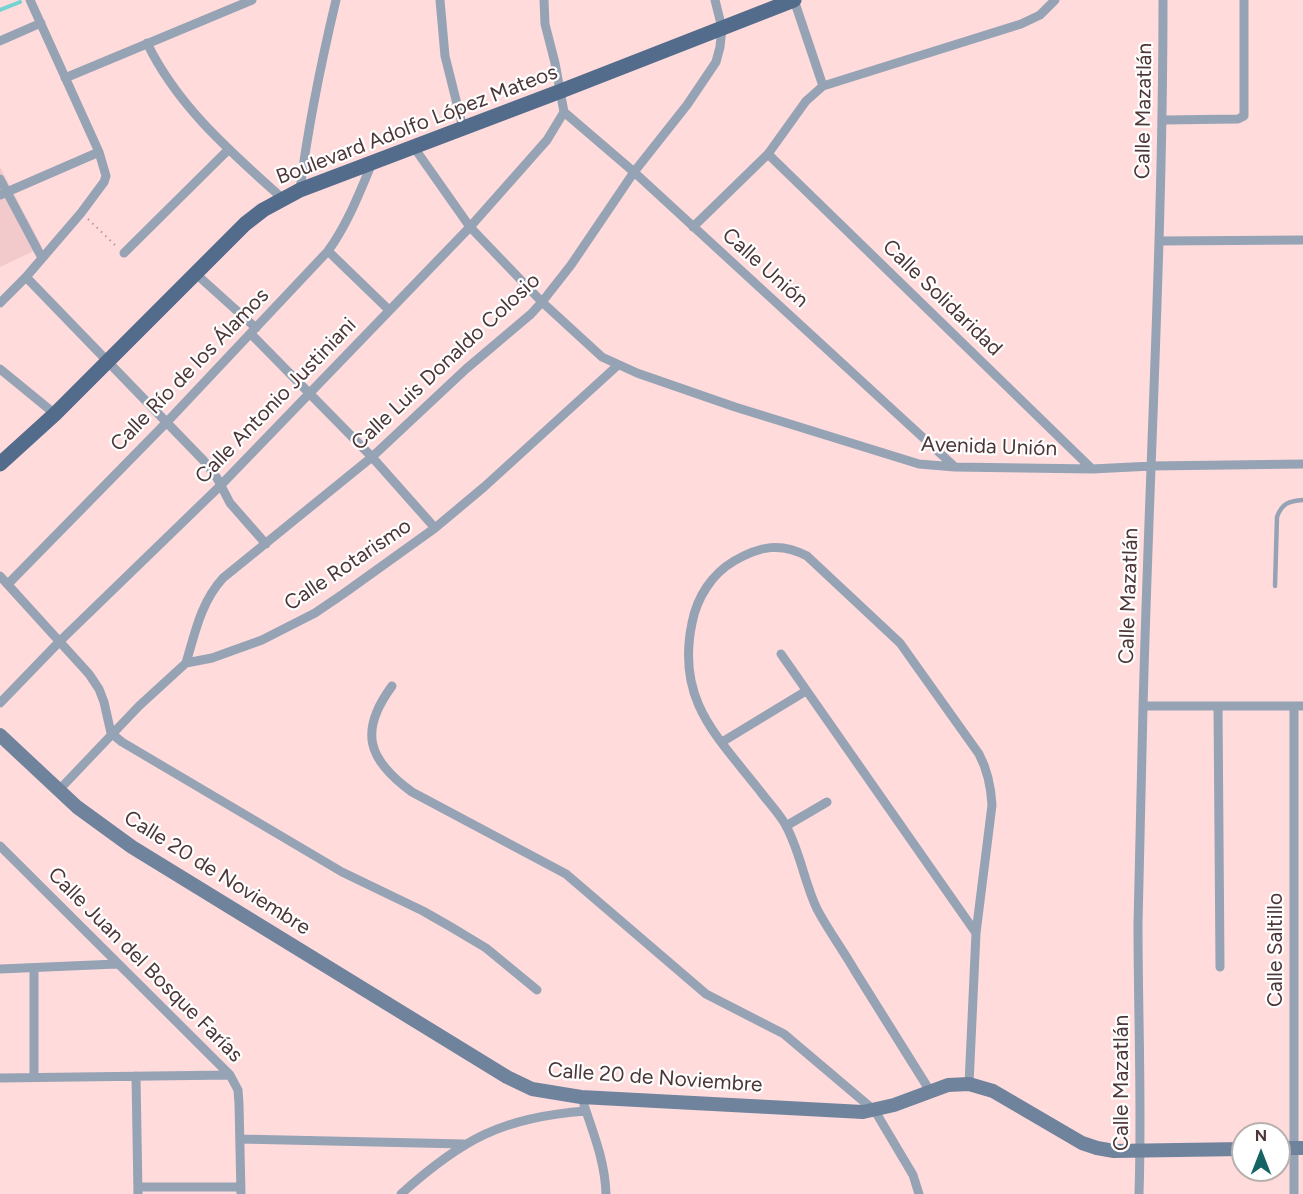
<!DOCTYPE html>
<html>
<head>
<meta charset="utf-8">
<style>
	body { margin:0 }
	#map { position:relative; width:1303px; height:1194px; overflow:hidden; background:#ffdbdc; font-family:Figtree,sans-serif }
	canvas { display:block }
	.north { position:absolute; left:1231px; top:1122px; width:60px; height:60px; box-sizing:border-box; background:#fff; border:2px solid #b8afaf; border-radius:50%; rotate:0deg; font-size:16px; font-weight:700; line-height:24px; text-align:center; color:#4d3637 }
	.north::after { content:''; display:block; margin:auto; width:21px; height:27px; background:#156465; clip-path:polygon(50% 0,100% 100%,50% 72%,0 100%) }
</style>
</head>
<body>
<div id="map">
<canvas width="1303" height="1194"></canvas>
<div class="north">N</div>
</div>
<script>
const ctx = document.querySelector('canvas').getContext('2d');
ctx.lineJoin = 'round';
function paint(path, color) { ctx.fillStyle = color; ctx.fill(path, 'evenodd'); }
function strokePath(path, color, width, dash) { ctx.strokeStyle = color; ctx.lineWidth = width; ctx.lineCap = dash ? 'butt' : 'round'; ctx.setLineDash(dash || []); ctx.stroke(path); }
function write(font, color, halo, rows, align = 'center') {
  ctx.font = font + ' Figtree,sans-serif'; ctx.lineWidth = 4.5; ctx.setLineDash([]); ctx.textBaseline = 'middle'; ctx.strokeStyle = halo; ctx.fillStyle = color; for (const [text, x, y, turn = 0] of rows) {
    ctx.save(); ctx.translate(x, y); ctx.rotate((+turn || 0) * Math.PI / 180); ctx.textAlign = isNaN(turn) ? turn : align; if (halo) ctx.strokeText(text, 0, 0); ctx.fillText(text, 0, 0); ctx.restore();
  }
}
paint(new Path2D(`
	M0,167L42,247L0,267Z`), '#f2cacc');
strokePath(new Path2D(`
	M0,10L20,2`), '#75d3d2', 4);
strokePath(new Path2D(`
	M88,219L116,246`), '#b79899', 2, [1.5, 4.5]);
strokePath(new Path2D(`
	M1275,586L1277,517C1282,503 1289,501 1303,500`), '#96a3b5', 4.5);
strokePath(new Path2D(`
	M440,0L445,56L463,128
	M544,0L545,24L555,63L564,112L634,172L955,467
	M794,0L823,86
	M0,41L41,23
	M147,43C178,107 231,152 283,199
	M65,78L252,0
	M1163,120L1238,119L1244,116V0
	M413,146L470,227L542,302L602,357L637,373L735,407L919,464L955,467L1092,469L1152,466L1303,464
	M768,154L1092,469
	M0,179L42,258
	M300,190C308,126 321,63 336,0
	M0,195L99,152
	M693,227L768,154L806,101L823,86L1021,24L1040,15L1055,0
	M1160,241L1303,240
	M328,251L389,310
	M124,253L229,149
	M195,273L256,328
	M26,277L204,461L217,478L230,503L266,544
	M0,303L26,277L81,213L104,182L106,176L99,152L30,0
	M251,334L372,457L435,528
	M0,369L55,414
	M0,576L89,674L99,689L104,702L111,733L122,742L342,872L423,911L451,927L486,948L537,990
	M8,584L166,423L328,251C347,225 359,194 372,163
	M781,654L976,933
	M186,663C195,633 201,602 223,578L372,457L466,369L531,314L542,302L571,265L634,172L687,105L716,62L720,47L722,28L715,0
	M392,686C358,732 368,760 412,792L566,874L706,994L784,1034L875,1111L913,1175L919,1194
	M0,703L60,641L220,486L470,227L547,140L564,112
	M1143,706H1303
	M1218,706L1220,967
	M1294,706V1194
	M722,742L806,691
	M58,791L139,706L186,663L212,658L262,640L315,613L343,594L435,528L484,487L618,365
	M786,826L827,802
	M0,846L230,1075L238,1090L239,1104L241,1194
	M0,969L117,964
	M136,1076L138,1194
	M34,1077V968
	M0,1078L230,1075
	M930,1091C905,1051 880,1011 855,971C843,950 828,930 817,909C804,882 800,850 785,824C778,812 768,802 760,791C716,735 676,700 692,623C697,597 712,574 734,561C760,546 781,542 807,556L900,643L979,754C988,771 991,786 992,805L976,933L969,1084
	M584,1105C594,1135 605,1162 606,1194
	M240,1139L464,1144
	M138,1187H241
	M401,1194C462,1139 503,1117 586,1111
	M1139,1194C1142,1104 1138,1014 1138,924C1139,852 1141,780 1143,708C1149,472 1163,236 1163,0`), '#96a3b5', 9);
strokePath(new Path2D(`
	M0,735L77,807L132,847L507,1077L532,1089L581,1097L863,1112L894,1105L948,1085L969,1084L993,1091L1082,1143L1097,1148L1114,1151L1243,1149
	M1279,1148H1303`), '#6f839d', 14);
strokePath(new Path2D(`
	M0,464L55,414L245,224L263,210L300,190L561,91L794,0`), '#546c8b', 15);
write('21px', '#4d3637', '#fff', [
	["Calle Mazatlán",1144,111,-89],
	["Boulevard Adolfo López Mateos",417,125,-21],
	["Calle Unión",765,268,42],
	["Calle Solidaridad",942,298,44],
	["Calle Luis Donaldo Colosio",446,362,-43],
	["Calle Río de los Álamos",190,370,-46],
	["Calle Antonio Justiniani",276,401,-46],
	["Avenida Unión",989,447,2],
	["Calle Rotarismo",348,565,-34],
	["Calle Mazatlán",1129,596,-88],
	["Calle 20 de Noviembre",217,873,32],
	["Calle Saltillo",1276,950,-90],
	["Calle Juan del Bosque Farías",145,965,45],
	["Calle 20 de Noviembre",655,1078,4],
	["Calle Mazatlán",1122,1083,-90]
]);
</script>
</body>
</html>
